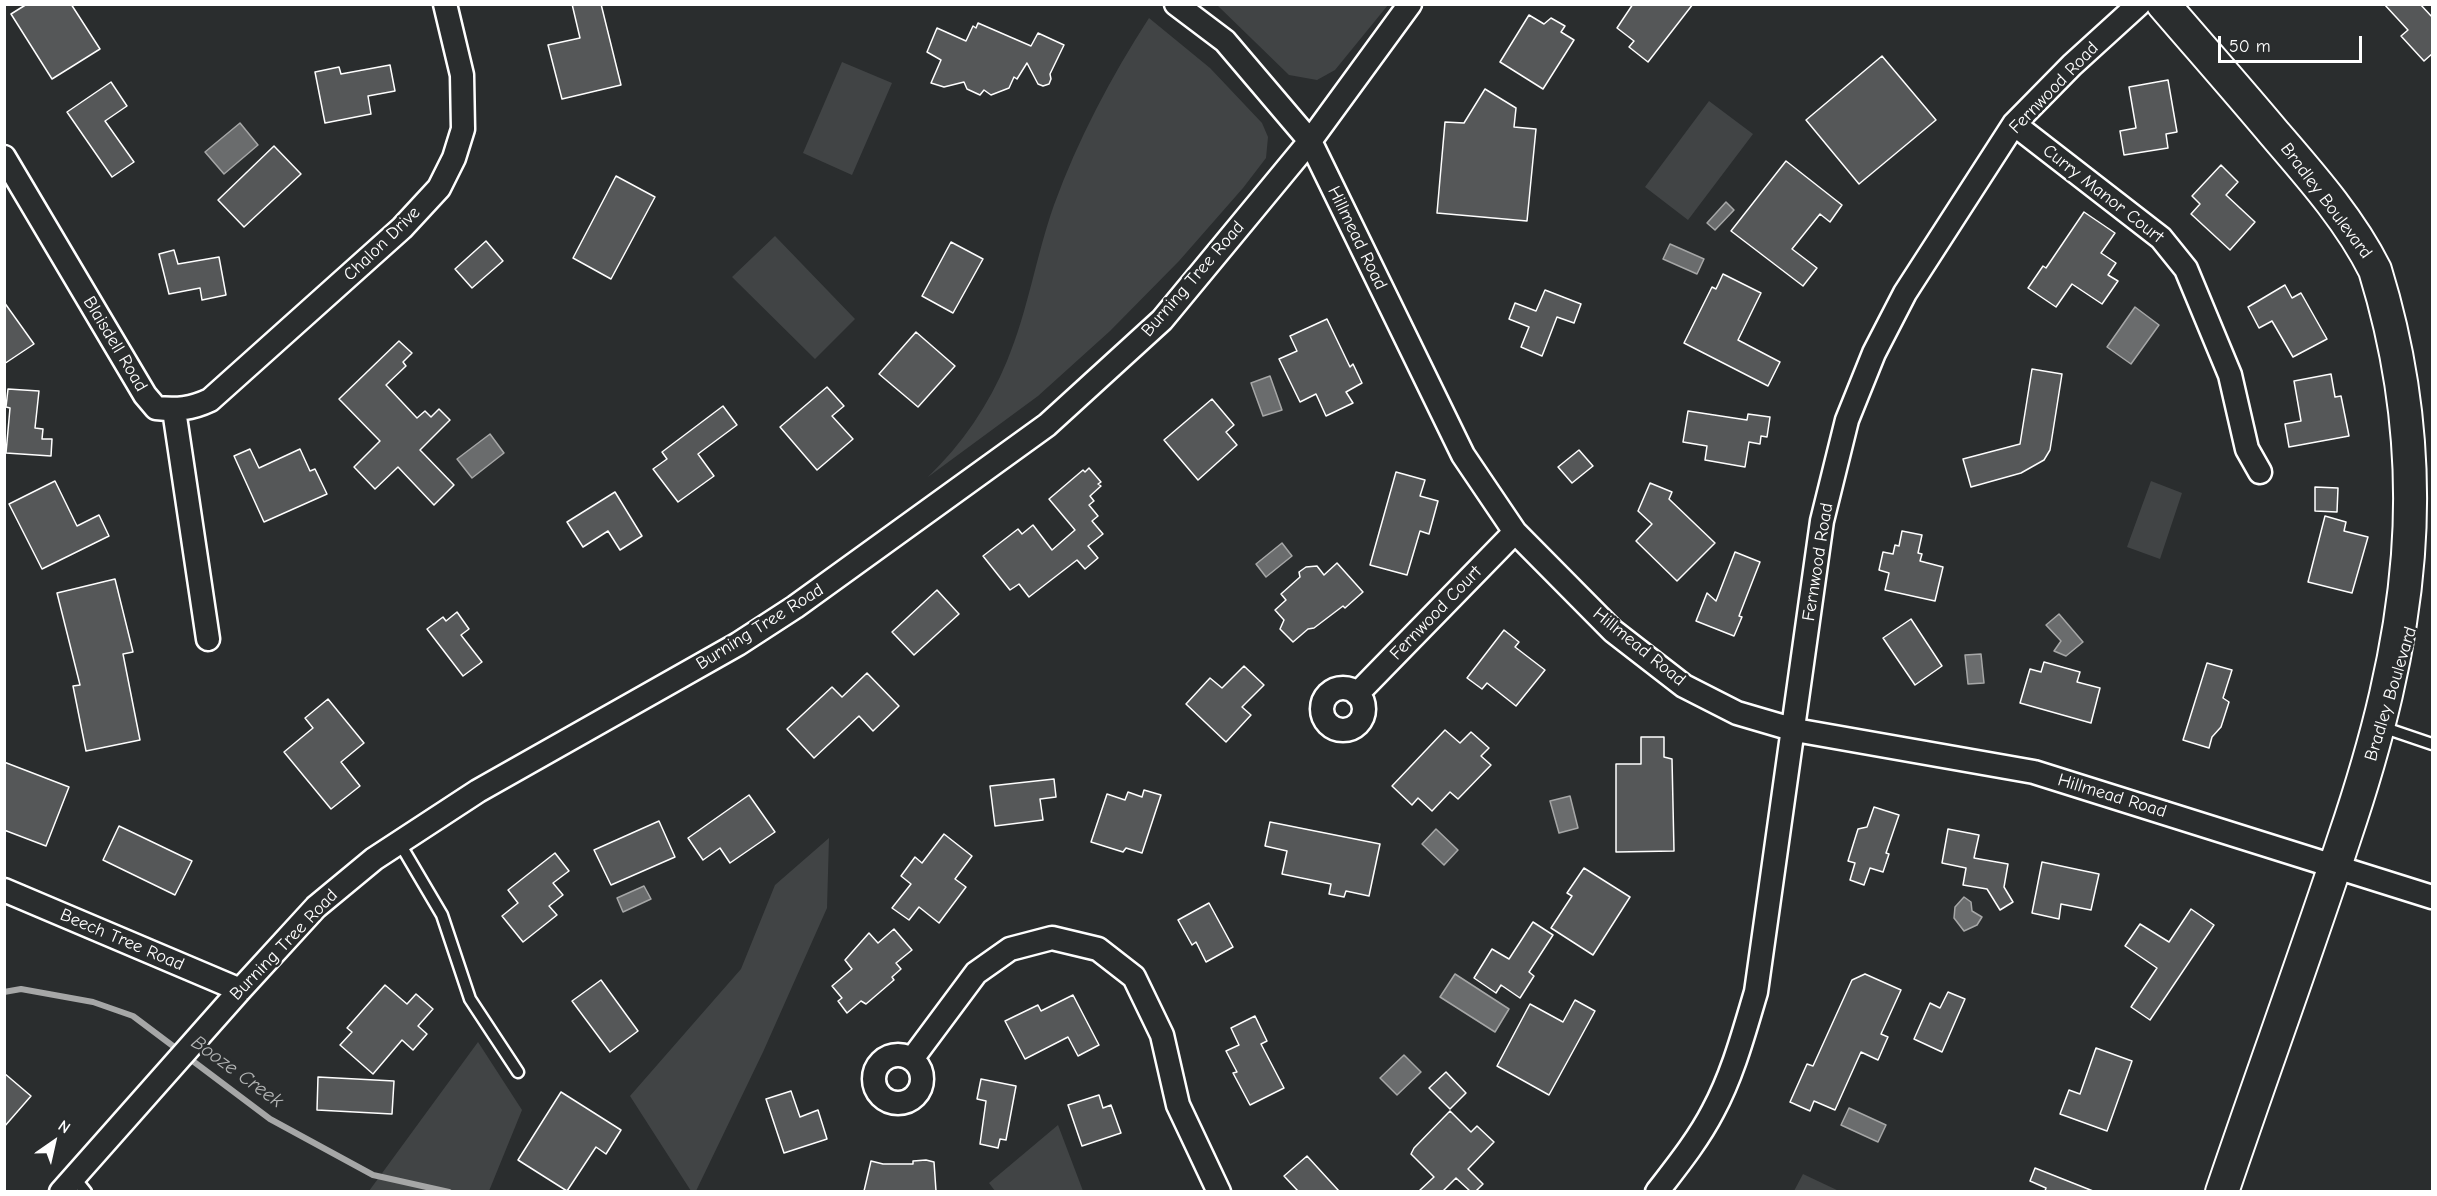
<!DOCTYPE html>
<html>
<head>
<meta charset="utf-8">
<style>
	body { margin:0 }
	#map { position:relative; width:2437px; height:1196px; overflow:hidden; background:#2a2d2e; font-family:"Comic Neue",sans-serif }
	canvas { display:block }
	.frame { position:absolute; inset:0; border:6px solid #fff; pointer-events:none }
	.north { position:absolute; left:24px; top:1112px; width:60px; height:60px; -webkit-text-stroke:4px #2a2d2e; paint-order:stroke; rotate:34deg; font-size:16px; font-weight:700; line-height:24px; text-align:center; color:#fff }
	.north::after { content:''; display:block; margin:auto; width:21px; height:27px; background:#fff; clip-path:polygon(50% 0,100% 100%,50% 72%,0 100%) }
	.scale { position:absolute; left:2218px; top:36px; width:144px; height:27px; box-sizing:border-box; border:3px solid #fff; border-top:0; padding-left:8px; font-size:18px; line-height:21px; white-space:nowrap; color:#fff; -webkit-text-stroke:4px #2a2d2e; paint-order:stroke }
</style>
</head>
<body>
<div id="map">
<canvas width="2437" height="1196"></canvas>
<div class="frame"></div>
<div class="north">N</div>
<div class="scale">50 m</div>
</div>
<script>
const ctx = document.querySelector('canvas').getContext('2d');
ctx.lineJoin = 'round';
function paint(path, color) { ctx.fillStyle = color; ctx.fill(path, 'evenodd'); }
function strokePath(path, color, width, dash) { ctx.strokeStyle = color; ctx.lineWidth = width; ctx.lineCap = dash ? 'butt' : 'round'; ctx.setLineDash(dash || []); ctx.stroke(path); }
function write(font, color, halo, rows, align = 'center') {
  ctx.font = font + ' "Comic Neue",sans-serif'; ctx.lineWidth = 5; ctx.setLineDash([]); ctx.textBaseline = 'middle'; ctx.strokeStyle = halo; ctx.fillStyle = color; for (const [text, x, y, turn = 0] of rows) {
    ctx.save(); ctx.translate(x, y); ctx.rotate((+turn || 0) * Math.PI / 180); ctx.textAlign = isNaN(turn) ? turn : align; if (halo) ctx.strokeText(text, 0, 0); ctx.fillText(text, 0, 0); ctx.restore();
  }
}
paint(new Path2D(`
	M1217,5H1388L1335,70L1317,80L1289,75Z
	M1149,18L1210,68L1262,123L1268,137L1266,158L1243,188L1179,261L1110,331L1038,396L928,477C962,444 989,405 1007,361C1028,311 1036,256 1054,205C1078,139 1111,77 1149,18Z
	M842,62L892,83L852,175L803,153Z
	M1709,101L1753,134L1688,220L1645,187Z
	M775,236L855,319L815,359L732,277Z
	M2151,481L2182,493L2160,559L2127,547Z
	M829,838L827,908L763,1052L696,1191H691L630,1096L741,969L775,885Z
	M478,1042L522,1110L489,1191H369Z
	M1058,1125L1083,1191H995L989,1183Z
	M1803,1174L1839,1191H1794Z`), '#414445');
const water = new Path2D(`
	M240,123L258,145L224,174L205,152Z
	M1726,202L1734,210L1715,230L1707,223Z
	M1670,244L1704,259L1697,274L1663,259Z
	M2135,307L2159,325L2131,364L2107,347Z
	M1270,376L1282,410L1263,416L1251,383Z
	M490,434L504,453L472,478L457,459Z
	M1282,543L1292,556L1266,577L1256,564Z
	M2059,614L2083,642L2066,656L2054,651L2061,641L2046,625Z
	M1981,654L1984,683L1968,684L1965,655Z
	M1570,796L1578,828L1559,833L1550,801Z
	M1436,829L1458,850L1444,865L1422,844Z
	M644,886L651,899L623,912L617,898Z
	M1964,897L1971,902L1972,911L1982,917L1977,925L1964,931L1954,918L1955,907Z
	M1455,974L1509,1009L1495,1032L1440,997Z
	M1404,1055L1421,1072L1397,1095L1380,1078Z
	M1849,1108L1886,1125L1878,1142L1841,1125Z`);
paint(water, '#6a6c6d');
strokePath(water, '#a6a7a7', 1.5);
strokePath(new Path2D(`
	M4,992L21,989L93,1002L133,1016L270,1119L373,1175L449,1192`), '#a6a7a7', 6);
const building = new Path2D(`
	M27,4H71L100,49L52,79L11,14Z
	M572,4H601L621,85L562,99L548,45L580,38Z
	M1633,4H1693L1648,62L1629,47L1634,41L1617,28Z
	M2384,4H2420L2433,18V53L2424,61L2401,36L2408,30Z
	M1529,15L1544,24L1551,18L1565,26L1561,32L1574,40L1543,89L1500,62Z
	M978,23L1031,46L1038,33L1064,45L1050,74L1051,79L1049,84L1043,86L1038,84L1027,63L1017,79L1014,77L1009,88L991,95L984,90L980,95L967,89L964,82L944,87L931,83L941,60L927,52L937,28L966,41L973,26L976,28Z
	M1882,56L1936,120L1859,184L1806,120Z
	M390,65L395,91L368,96L371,114L325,123L315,72L339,67L341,74Z
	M2168,80L2177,132L2166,134L2168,148L2124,155L2120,131L2136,128L2129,87Z
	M111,82L127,106L105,121L134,162L112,177L67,112Z
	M1485,89L1516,108L1514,127L1536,129L1527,221L1437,213L1445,122L1464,123Z
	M274,146L301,174L244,227L218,200Z
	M1786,161L1842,205L1830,222L1820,214L1792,249L1817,268L1803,286L1731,231Z
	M2221,165L2238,182L2226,195L2255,222L2230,250L2191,214L2200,204L2192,196Z
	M616,176L655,197L611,279L573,258Z
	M2084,212L2115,233L2101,253L2116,263L2108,275L2118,281L2102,304L2072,284L2056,307L2028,288L2043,266L2046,268Z
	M486,241L503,261L472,288L455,269Z
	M951,242L983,259L953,313L922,296Z
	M174,250L178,264L219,257L226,295L202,300L200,288L169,294L159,254Z
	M1723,274L1761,293L1738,340L1780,362L1768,386L1684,343L1712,287L1716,289Z
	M2285,285L2292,298L2301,293L2327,339L2293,357L2272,321L2259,328L2248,307Z
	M1545,290L1581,304L1574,323L1557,317L1542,356L1521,347L1529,327L1509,319L1515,303L1536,311Z
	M4,302L34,344L4,364Z
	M1327,319L1350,367L1353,364L1362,383L1346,392L1353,403L1326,416L1316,394L1300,402L1279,359L1297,351L1290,336Z
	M916,332L955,366L918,407L879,374Z
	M399,341L412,353L403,362L406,366L386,385L417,418L425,411L431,417L439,409L450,420L420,450L454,485L434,505L398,467L375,489L354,467L380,441L339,399Z
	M2032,369L2062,374L2050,450L2044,460L2021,473L1971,487L1963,459L2020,444Z
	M2331,374L2335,397L2341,396L2349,436L2289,447L2285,424L2301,421L2294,381Z
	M827,387L844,406L832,416L853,439L817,470L780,427Z
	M8,389L39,391L35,428L43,429L42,439H52L51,456L6,453L10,408L6,407Z
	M1212,399L1234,425L1226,432L1237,445L1198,480L1164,440Z
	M723,406L737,425L698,454L714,476L678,502L653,469L667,459L662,452Z
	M1688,411L1747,420L1748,414L1770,417L1767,437L1761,436L1760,444L1749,442L1745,467L1705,460L1707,446L1683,442Z
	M250,449L259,468L300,449L310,471L315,469L327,494L264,522L234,456Z
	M1579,450L1593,466L1572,483L1558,467Z
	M1089,468L1101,482L1098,484L1101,486L1090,496L1094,501L1089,505L1098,516L1092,521L1103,534L1088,546L1098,558L1085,569L1077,560L1029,597L1019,584L1010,590L983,556L1018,529L1022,534L1033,525L1052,550L1075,530L1049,499L1083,470L1085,472Z
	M1396,472L1425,480L1420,496L1438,501L1429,534L1420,531L1407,575L1370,565Z
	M55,481L77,526L99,515L109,536L42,569L9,504Z
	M1650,483L1672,492L1669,499L1715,543L1677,581L1636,541L1652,524L1638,511Z
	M2315,487L2338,488L2337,512L2315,511Z
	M615,492L642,536L620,550L608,531L583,547L567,522Z
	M2325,516L2346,522L2344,531L2368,537L2352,593L2308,582Z
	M1902,531L1922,535L1918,553L1922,554L1920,561L1943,567L1935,601L1885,590L1889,573L1879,570L1883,552L1893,554L1895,545L1899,546Z
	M1735,552L1760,562L1739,616L1742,617L1734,636L1696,621L1707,593L1716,601Z
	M1337,563L1363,592L1345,608L1343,606L1314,628L1308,629L1293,642L1280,629L1284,620L1275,610L1286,600L1281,594L1300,577L1299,572L1306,567L1317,566L1324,575Z
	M115,579L133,652L123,654L140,740L86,751L73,686L80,685L57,593Z
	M937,590L959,614L914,655L892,632Z
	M457,612L469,629L461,635L482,662L463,676L427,629L443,617L446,621Z
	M1911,619L1942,666L1915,685L1883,638Z
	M1504,630L1519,642L1515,647L1545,670L1516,706L1487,683L1482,689L1467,678Z
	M2044,662L2080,672L2077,682L2100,688L2091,723L2020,703L2030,669L2041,672Z
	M2207,663L2232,670L2223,698L2229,702L2221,727L2212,737L2209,748L2183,740Z
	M1244,666L1264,685L1242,707L1251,715L1226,742L1186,704L1210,678L1222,688Z
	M867,673L899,706L873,731L859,716L814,758L787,729L832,687L842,697Z
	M328,699L364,743L341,762L360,786L331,809L284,752L313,728L305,718Z
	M1445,730L1460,743L1471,732L1489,748L1481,756L1491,765L1458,799L1450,792L1432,811L1418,798L1412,805L1392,786Z
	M1641,737H1664V757L1672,759L1674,851L1616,852V764H1641Z
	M4,762L69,787L46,846L4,830Z
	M1054,779L1056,797L1040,799L1043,820L995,826L990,786Z
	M1144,790L1161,795L1142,853L1126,848L1123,852L1091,842L1107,794L1125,800L1128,792L1142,797Z
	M749,795L775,832L730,863L720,848L703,860L688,838Z
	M1874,807L1899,815L1886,853L1889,854L1883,872L1870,868L1864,885L1850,880L1855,863L1848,861L1858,829L1867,827Z
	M659,821L675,857L611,885L594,850Z
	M1270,822L1380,844L1369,896L1346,891L1344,897L1329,894L1331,884L1282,874L1287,851L1265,846Z
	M119,826L192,861L175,895L103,860Z
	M1948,829L1979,835L1974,858L2008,864L2004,887L2013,902L2000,910L1987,889L1963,885L1966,868L1942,863Z
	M944,834L972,856L955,879L966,887L939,923L919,907L909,920L892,908L911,884L901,876L915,857L922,863Z
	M555,853L569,871L553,883L563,895L549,906L557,915L523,942L502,916L518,903L508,890Z
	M2042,862L2099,874L2091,910L2061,904L2059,919L2032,913Z
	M1584,868L1630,897L1593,955L1551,928L1572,896L1567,893Z
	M1209,903L1233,947L1206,962L1196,942L1192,945L1178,920Z
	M2191,909L2214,925L2150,1020L2131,1007L2157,968L2125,946L2140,924L2169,942Z
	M1533,922L1553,935L1529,972L1534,976L1520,998L1501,985L1496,993L1474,978L1492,949L1509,959Z
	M894,929L912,950L896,963L901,969L892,977L894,980L866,1004L861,1001L847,1013L838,1001L842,998L832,986L852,969L845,960L869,933L878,943Z
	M1865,974L1901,990L1881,1034L1888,1037L1878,1060L1861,1052L1835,1110L1814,1101L1810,1111L1790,1102L1807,1064L1813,1066L1852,980Z
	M601,980L638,1031L610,1052L572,1001Z
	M385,985L407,1004L416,994L433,1009L418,1026L427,1034L413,1050L402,1040L373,1074L340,1045L352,1032L347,1028Z
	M1948,992L1965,999L1942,1052L1914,1039L1930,1003L1940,1008Z
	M1073,995L1099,1045L1078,1056L1068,1037L1025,1059L1005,1021L1038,1005L1041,1011Z
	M1575,1000L1595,1011L1549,1095L1497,1066L1530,1004L1563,1022Z
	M1255,1016L1267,1041L1261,1044L1284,1088L1250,1105L1233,1073L1237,1072L1226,1051L1239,1045L1231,1028Z
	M2096,1048L2132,1061L2107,1131L2060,1114L2069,1090L2080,1094Z
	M1446,1072L1466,1093L1450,1109L1429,1088Z
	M4,1073L31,1096L4,1127Z
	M318,1077L394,1081L392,1114L317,1110Z
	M981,1079L1016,1086L1006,1140L1000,1139L998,1148L980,1144L986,1101L977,1099Z
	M791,1091L800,1117L818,1110L827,1139L784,1153L766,1099Z
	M561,1092L621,1130L606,1154L596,1147L567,1191L518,1160Z
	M1099,1095L1103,1108L1111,1105L1121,1133L1082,1146L1068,1105Z
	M1450,1111L1471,1132L1477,1126L1494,1142L1468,1169L1483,1184L1476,1191H1470L1456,1178L1443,1191H1419L1434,1177L1411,1154L1414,1148Z
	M1307,1156L1339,1191H1298L1284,1176Z
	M926,1160L934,1162L936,1191H864L871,1161L883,1164H913V1161Z
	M2035,1168L2093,1191H2045L2046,1188L2030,1181Z`);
paint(building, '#555758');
strokePath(building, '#fff', 1.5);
const service = new Path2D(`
	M2382,727L2432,744
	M399,842L442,915L470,999L518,1072
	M74,1177L86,1192`);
const minor = new Path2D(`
	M1176,4L1225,41L1310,141L1463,455L1515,532L1613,631L1684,686L1737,713L1795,730L2034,772L2432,897
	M2014,124L2161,238L2186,269L2230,375L2247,449L2260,472
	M4,157L145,395L156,408C177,410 191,409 210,400L402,228L439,188L454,158L463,129L462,75L445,4
	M174,410L208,639
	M1322 709a21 21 0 1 1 42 0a21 21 0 1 1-42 0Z
	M1357,694L1515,532
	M4,890L240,990
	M874 1079a24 24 0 1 1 48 0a24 24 0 1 1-48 0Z
	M912,1059L976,973L1010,949L1052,938L1098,949L1134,977L1162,1035L1178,1105L1219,1192
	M61,1192L240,990L316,907L374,859L478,791L738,644L795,607L1047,425L1162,320L1310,141L1410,4
	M1657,1192C1677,1166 1698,1140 1713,1111C1733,1074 1744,1032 1756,992L1822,521L1847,420L1874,353L1905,293L2014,124L2072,65L2139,4`);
const secondary = new Path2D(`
	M2163,4C2200,47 2238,90 2274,133C2311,176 2350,220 2375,270C2437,471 2411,642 2344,839C2305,957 2262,1074 2222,1192`);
strokePath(service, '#fff', 15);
strokePath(minor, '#fff', 27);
strokePath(secondary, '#fff', 36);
strokePath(service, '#2a2d2e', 10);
strokePath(minor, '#2a2d2e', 22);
strokePath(secondary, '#2a2d2e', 32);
write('18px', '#fff', '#2a2d2e', [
	["Fernwood Road",2054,88,-46],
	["Curry Manor Court",2103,194,38],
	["Bradley Boulevard",2326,201,53],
	["Hillmead Road",1357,238,64],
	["Chalon Drive",382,244,-44],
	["Burning Tree Road",1193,279,-49],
	["Blaisdell Road",115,344,59],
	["Fernwood Road",1818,562,-81],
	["Fernwood Court",1436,613,-46],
	["Burning Tree Road",760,627,-32],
	["Hillmead Road",1639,647,39],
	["Bradley Boulevard",2391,694,-73],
	["Hillmead Road",2112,796,17],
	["Beech Tree Road",122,940,23],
	["Burning Tree Road",284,945,-46]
]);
write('italic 20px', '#b4b6b6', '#2a2d2e', [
	["Booze Creek",237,1072,36]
]);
</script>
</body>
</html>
